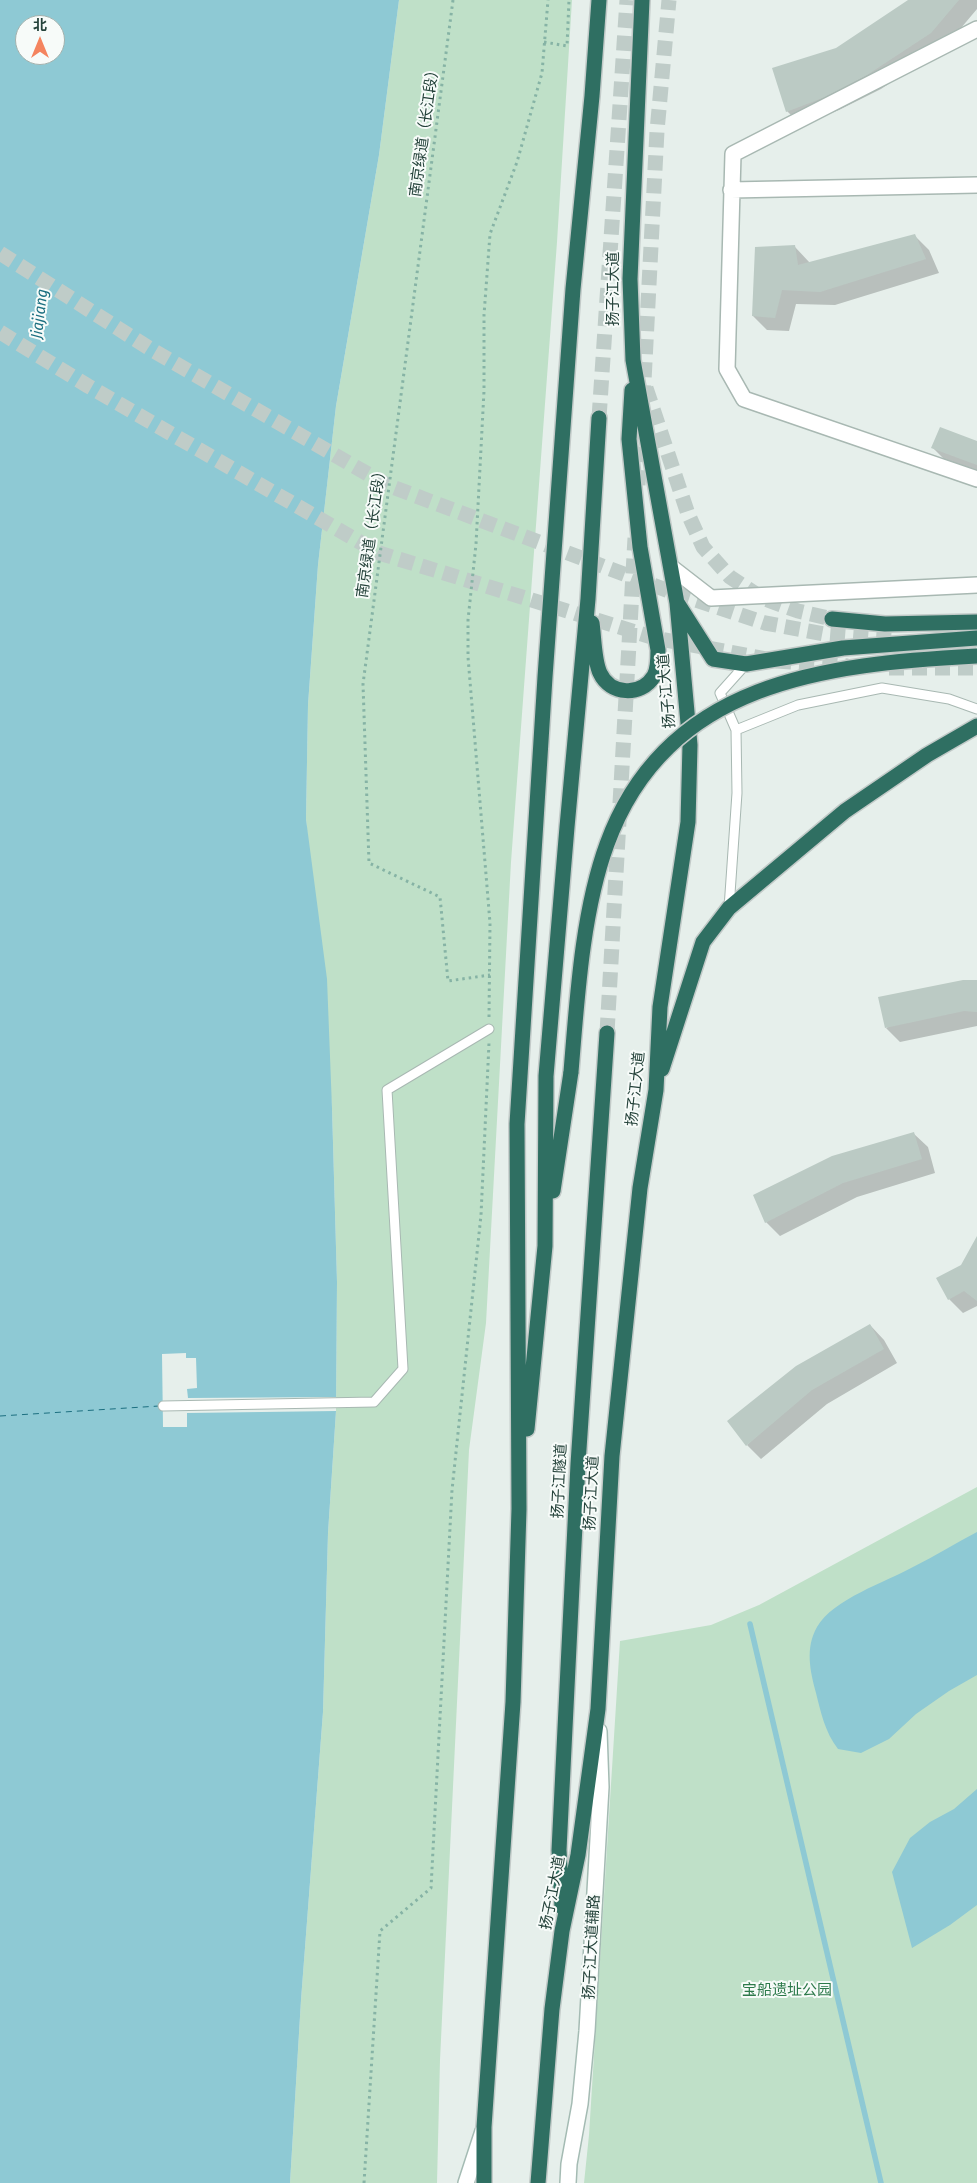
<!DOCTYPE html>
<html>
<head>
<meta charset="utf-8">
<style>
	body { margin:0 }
	#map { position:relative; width:977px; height:2183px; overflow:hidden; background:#e6efeb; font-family:"Fira Sans Condensed","Noto Sans SC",sans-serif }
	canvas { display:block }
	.north { position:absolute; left:15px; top:15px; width:50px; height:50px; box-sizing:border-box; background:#f7fbf9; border:1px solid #a3b1ad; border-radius:50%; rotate:0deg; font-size:14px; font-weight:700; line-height:20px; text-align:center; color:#24423a }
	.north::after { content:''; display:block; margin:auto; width:18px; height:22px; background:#f4845f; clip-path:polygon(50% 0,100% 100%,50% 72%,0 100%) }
</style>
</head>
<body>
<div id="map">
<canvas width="977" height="2183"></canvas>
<div class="north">北</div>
</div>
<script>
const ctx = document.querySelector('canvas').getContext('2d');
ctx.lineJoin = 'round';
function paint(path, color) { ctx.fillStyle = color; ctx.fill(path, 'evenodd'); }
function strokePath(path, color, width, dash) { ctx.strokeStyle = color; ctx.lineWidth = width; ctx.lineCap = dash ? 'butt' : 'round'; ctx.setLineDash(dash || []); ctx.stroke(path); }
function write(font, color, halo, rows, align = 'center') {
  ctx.font = font + ' "Fira Sans Condensed","Noto Sans SC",sans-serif'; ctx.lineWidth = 4; ctx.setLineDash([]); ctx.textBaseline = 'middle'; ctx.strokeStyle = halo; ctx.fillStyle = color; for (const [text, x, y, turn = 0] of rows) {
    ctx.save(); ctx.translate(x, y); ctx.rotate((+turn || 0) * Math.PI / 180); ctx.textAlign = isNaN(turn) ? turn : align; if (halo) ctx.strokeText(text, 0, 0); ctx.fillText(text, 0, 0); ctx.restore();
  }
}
paint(new Path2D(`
	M399,0H572L557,242L511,862L486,1323L469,1450L440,2060L437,2183H290L301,2000L323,1712L328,1533L336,1411L337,1282L332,1108L306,819L308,705L318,565L336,406L379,155Z
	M977,1487V2183H584L589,2135L620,1641L711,1625L759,1605Z`), '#bfe0c8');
paint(new Path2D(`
	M0,0H399L379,155L336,406L318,565L308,705L306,819L327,979L332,1108L337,1282L336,1411L328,1533L323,1712L301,2000L290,2183H0ZM25,25H55V55H25Z
	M977,1532V1675L949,1691L916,1714L889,1739L861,1753L838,1749C825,1732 821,1713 816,1693C810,1671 805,1648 817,1627C833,1599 886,1582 913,1567C935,1556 956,1543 977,1532Z
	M977,1789V1905L950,1925L912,1948L892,1872L910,1838L930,1822L954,1809Z`), '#8ec9d4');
paint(new Path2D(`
	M186,1353V1358H196L197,1388L187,1389L188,1398L336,1397V1411L187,1413V1427H163L162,1354Z`), '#e6efeb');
paint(new Path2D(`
	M910,0H977V9L945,47L881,89L839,110L801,125L787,111L837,49Z
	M915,236L929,250L939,273L835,305L796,304L789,331L767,330L753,316L795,247L810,263Z
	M977,442V473L947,462L933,448Z
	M977,982V1026L900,1042L886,1028Z
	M913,1133L928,1147L935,1173L857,1197L780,1236L766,1222Z
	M977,1249V1306L963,1313L949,1299L962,1266Z
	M870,1325L884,1340L897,1363L827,1404L761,1459L747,1445Z`), '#0003');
strokePath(new Path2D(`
	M750,1624L881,2183`), '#8ec9d4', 5.5);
strokePath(new Path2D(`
	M0,1416L159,1406`), '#1c6f80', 1, [6, 5]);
paint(new Path2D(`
	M908,0H959L931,33L867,75L825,97L786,112L772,68L836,48Z
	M915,234L926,259L820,292L782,290L775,318L752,316L755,247L795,245L798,265Z
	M940,427L977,441V465L931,448Z
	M963,980H977V1012L964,1011L885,1028L878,997Z
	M914,1132L922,1159L843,1183L765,1223L753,1195L832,1156Z
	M977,1236V1301L964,1291L948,1300L936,1278L961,1265Z
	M870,1324L884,1349L812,1390L746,1446L727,1421L796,1366Z`), '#bbcac4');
strokePath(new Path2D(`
	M0,253L152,350L387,485L669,591L765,623L830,635L891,640
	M0,332L88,386L379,553L655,638L777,661L848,666
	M646,388L688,514L703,547L730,577L762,598L798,611L832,619
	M643,400L657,131L669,0
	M599,418L627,0
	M638,485L642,423
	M889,668H977
	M607,1033L635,538`), '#bfccc8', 15, [15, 8]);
const lane = new Path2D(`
	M746,664L720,693L736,730L798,705L882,688L949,699L977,709
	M729,908L737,793L736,730
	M163,1406L374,1402L403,1369L387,1090L489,1029`);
const street = new Path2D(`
	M977,29L733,154L727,369L744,399L977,479
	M731,190L977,185
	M671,567L711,598L977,585`);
const secondary = new Path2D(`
	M466,2183L483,2131
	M568,2183L569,2164L580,2104L587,2031L601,1787L599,1731`);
const highway = new Path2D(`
	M678,604L713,659L746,664L843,648L977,638
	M832,619L885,624L977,622
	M592,623C594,636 594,661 600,673C610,695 641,697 654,676C658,669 658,658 658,650L640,547L629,439L632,390
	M662,1069L703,942L729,908L845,811L927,755L977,726
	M553,1191L571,1072
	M527,1429L545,1246L546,1076L567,827L588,599L599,418
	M562,1907L559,1850L578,1464L607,1033
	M484,2183V2127L513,1702L519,1509L517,1124L545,677L573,289L592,96L599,0
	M538,2183L552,2009L562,1931L578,1855L598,1709L612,1456L640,1188L656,1090L660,1007L688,822L690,745L677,603L633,360L630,279L642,0`);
strokePath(lane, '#a8b8b2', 11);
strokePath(street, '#a8b8b2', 18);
strokePath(secondary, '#a4bbb3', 18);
strokePath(highway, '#c2cac8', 18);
strokePath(new Path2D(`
	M453,0L363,684L369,863L440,897L448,981L490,975
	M544,42L567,46L569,0
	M489,1017L490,923L468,657V620L476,544L484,391V315L490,234L517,162L542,73L548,0
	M364,2183L380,1931L431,1888L452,1490L481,1215L489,1043`), '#86b3a5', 3, [2.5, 4]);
strokePath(lane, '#fff', 9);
strokePath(street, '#fff', 15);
strokePath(secondary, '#fff', 15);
strokePath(highway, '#2f6f62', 15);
const highwayBridge = new Path2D(`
	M571,1072C577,1000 582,912 607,844C666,681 826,664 977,656`);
strokePath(highwayBridge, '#c2cac8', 18, []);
strokePath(highwayBridge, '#2f6f62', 15);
write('15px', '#24423a', '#f7fbf9', [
	["南京绿道（长江段）",425,130,-82],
	["扬子江大道",614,289,-90],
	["南京绿道（长江段）",372,531,-82],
	["扬子江大道",667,691,-95],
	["扬子江大道",636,1089,-84],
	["扬子江隧道",560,1481,-87],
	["扬子江大道",592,1493,-87],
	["扬子江大道",553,1893,-79],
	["扬子江大道辅路",592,1947,-87]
]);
write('15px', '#2d7a4b', '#f7fbf9', [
	["宝船遗址公园",787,1991]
]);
write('italic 16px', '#1c6f80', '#f7fbf9', [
	["Jiajiang",40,314,-83]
]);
</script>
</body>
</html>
